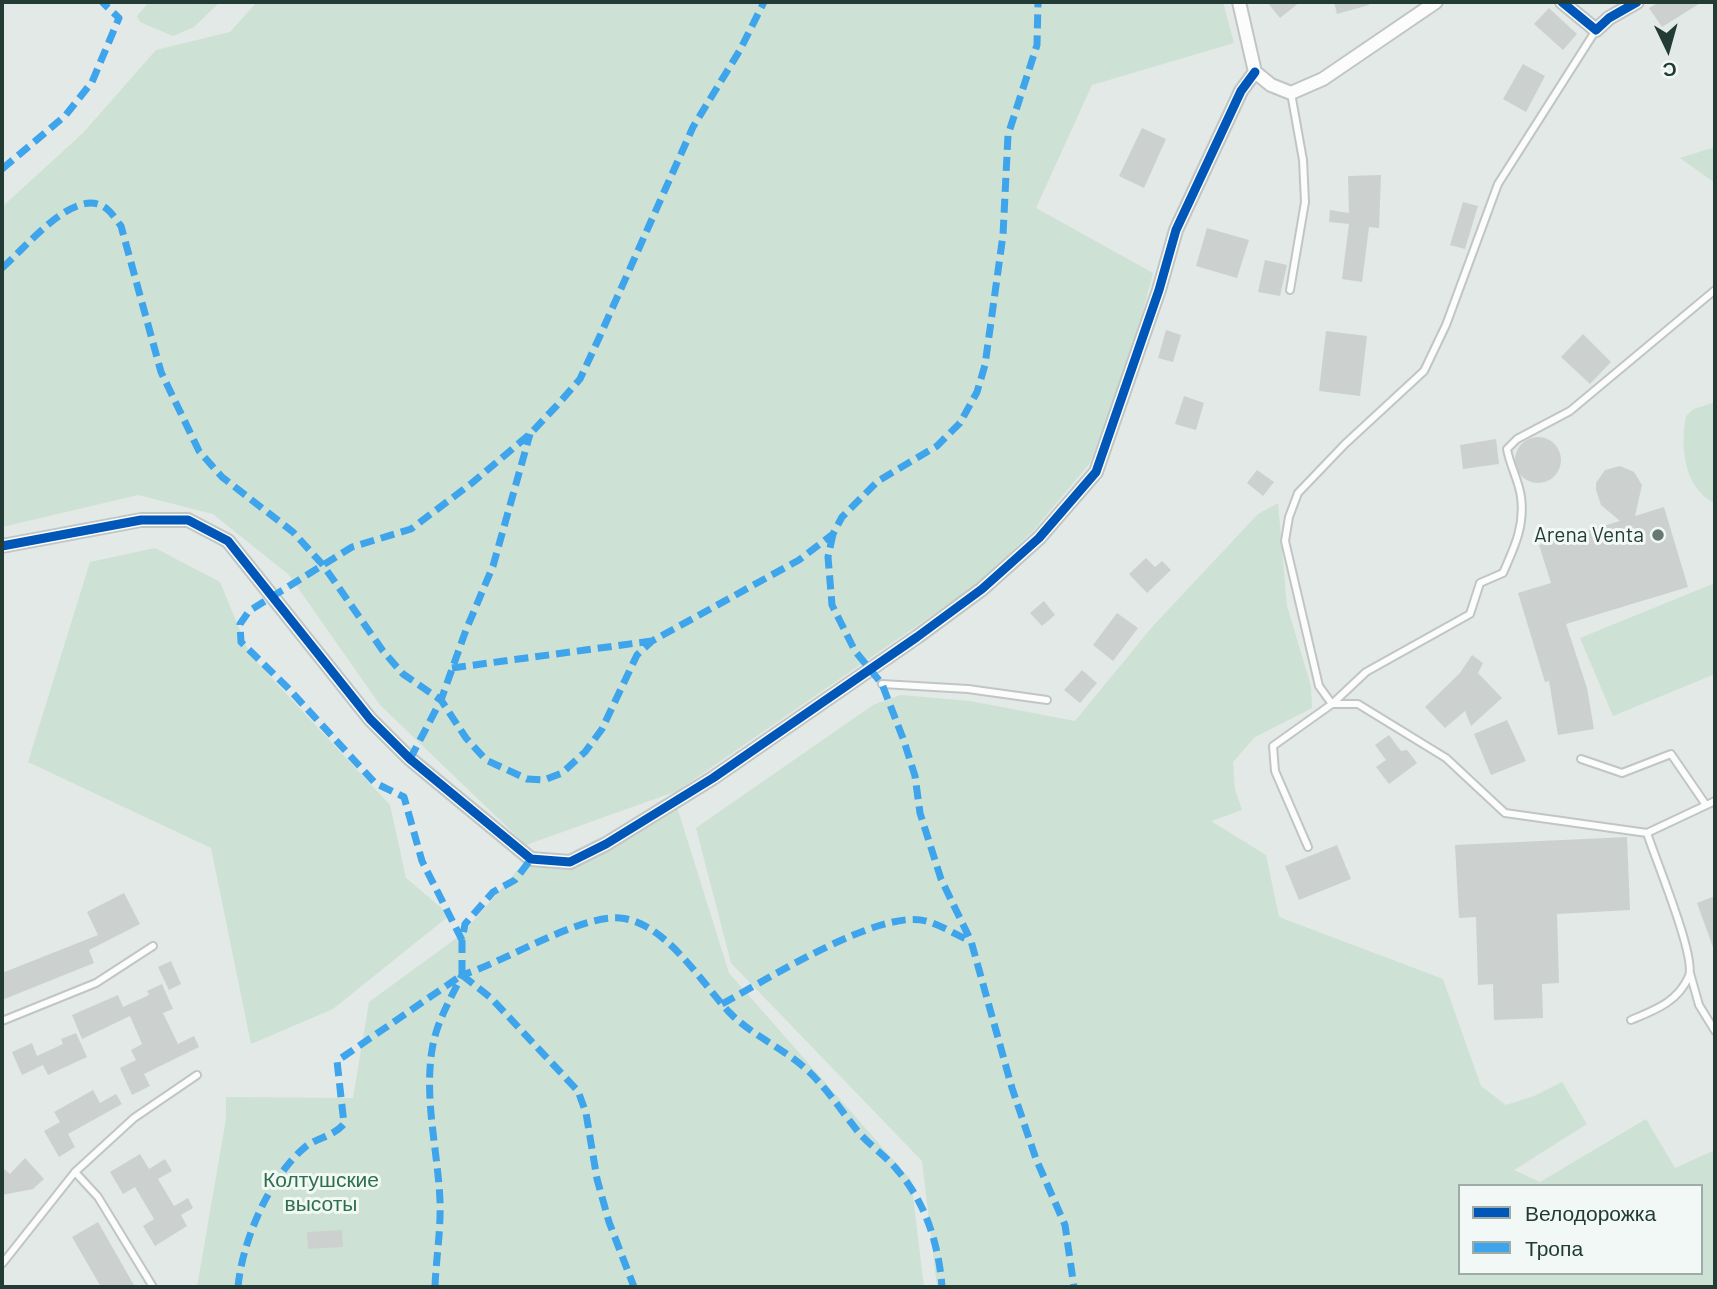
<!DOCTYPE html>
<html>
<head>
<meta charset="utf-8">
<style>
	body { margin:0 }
	#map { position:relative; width:1717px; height:1289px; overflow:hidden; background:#e3e9e6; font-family:Barlow,sans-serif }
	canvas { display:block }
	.frame { position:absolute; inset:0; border:4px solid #223b35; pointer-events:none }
	.legend { position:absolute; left:1458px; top:1184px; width:245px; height:91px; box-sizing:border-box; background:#f1f8f5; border:2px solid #9eaca8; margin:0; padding:9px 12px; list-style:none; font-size:21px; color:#223b35 }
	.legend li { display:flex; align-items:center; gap:14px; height:35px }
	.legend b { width:35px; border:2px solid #9eaca8 }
	.north { position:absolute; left:1633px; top:14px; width:70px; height:70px; -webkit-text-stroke:5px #f1f8f5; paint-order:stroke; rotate:175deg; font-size:19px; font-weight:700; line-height:28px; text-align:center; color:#223b35 }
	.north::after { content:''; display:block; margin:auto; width:24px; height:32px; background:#223b35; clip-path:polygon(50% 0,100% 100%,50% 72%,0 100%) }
</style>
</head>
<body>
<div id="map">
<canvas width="1717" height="1289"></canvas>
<div class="frame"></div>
<ul class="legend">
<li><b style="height:9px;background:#0057b8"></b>Велодорожка</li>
<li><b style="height:9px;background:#3ea4eb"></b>Тропа</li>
</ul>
<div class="north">С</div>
</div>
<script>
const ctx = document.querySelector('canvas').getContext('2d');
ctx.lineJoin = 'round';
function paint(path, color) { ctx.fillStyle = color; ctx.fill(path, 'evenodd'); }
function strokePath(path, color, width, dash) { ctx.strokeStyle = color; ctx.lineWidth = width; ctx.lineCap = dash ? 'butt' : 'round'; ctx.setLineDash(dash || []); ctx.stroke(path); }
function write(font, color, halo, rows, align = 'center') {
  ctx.font = font + ' Barlow,sans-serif'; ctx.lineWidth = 6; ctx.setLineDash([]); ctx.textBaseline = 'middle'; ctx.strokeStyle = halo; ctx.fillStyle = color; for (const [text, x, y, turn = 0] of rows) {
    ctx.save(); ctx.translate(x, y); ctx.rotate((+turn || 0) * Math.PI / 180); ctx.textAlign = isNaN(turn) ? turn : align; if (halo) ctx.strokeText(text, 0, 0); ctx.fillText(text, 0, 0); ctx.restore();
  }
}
paint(new Path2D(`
	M149,2H225L219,3L194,27L173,36L140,22L137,16Z
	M257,2H1223L1234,43L1092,85L1036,208L1153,273L1132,353L1090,463L1033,531L976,585L677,791L526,845L380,705L289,575L213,514L138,495L2,527V207L83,133L156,50L230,32Z
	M1715,147V183L1680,158Z
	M1715,402V502L1714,503C1684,487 1680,448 1686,416L1694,409Z
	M1278,503L1287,606L1311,686L1312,708L1255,737L1233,762L1235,789L1242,810L1211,821L1266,855L1279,917L1443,979L1481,1086L1506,1105L1534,1096L1562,1082L1587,1124L1514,1170L1540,1182L1646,1119L1675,1168L1715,1150V1287H937L922,1161L731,963L696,828L873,705L901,695L970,701L1075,721L1152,627L1258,514ZM1460,1186H1701V1273H1460Z
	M155,548L220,582L250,655L390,805L406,878L450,915L333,1009L251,1044L211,848L28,762L90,562Z
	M1715,583V674L1613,716L1580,638Z
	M677,807L729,973L911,1180L924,1287H197L226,1119V1097L353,1098L369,1002L462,934L521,866L577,859Z`), '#cde1d4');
paint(new Path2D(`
	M1267,2H1300L1280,18Z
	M1334,2H1368L1369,5L1337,14Z
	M1659,2H1702L1662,27L1649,8Z
	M1549,8L1577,34L1563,50L1534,24Z
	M1523,64L1545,76L1526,112L1503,99Z
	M1142,128L1166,139L1144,188L1119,176Z
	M1381,175L1379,228L1369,227L1362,282L1342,279L1349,224L1329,222L1330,210L1349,213L1348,176Z
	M1463,202L1478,206L1465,249L1450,245Z
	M1207,228L1249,240L1237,278L1196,266Z
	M1265,260L1287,265L1280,296L1258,292Z
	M1166,330L1181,335L1173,362L1158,358Z
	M1326,331L1367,336L1360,396L1319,391Z
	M1583,334L1611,362L1590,384L1561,357Z
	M1184,396L1204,403L1196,430L1175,424Z
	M1515 460a23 23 0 1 1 46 0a23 23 0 1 1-46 0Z
	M1496,439L1499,464L1463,469L1460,445Z
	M1620,466L1634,472L1642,485L1635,516L1664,507L1688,587L1566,624L1587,688L1594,729L1558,735L1549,681L1545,682L1518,593L1551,583L1539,545L1620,521L1601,505L1596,490V483L1605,470Z
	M1257,470L1274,482L1263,496L1247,483Z
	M1146,558L1155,567L1162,561L1171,570L1147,593L1129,574Z
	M1044,601L1055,615L1042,626L1030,613Z
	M1117,613L1138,628L1113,661L1093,645Z
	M1472,655L1483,663L1478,673L1502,698L1471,726L1465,711L1445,728L1425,707L1460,673Z
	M1082,670L1097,683L1080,703L1064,690Z
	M1507,720L1526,761L1491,775L1474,734Z
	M1389,735L1401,751L1407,750L1417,763L1389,784L1376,767L1386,760L1375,745Z
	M1627,837L1630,910L1557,914L1559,983L1542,984L1543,1018L1494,1020L1493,984L1478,985L1476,917L1459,918L1455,845Z
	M1337,845L1351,879L1299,900L1285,866Z
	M124,893L140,924L89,950L94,963L2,1000V973L98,935L87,912Z
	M1715,896V950H1714L1697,903Z
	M171,961L181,984L169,990L158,967Z
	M162,984L173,1009L163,1013L178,1044L194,1036L199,1047L144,1074L150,1086L132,1095L120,1068L136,1060L131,1050L142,1044L130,1016L82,1039L72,1015L118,995L123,1007L149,995L147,991Z
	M76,1033L87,1057L48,1075L43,1065L22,1075L12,1052L32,1043L37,1056L63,1044L61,1039Z
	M93,1090L100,1103L116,1094L122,1104L68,1134L75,1147L59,1157L44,1131L60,1122L54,1112Z
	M140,1154L149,1169L165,1159L172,1171L158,1179L174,1206L188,1198L193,1208L181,1215L187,1226L155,1246L143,1226L154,1219L135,1187L123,1194L110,1172Z
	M25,1158L44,1179L33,1189L2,1195V1167L10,1174Z
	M98,1222L135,1287H101L72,1237Z
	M342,1230L343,1247L308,1249L307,1232Z`), '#ccd1cf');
const lane = new Path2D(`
	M1596,30L1498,184L1446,325L1424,371L1345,444L1298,493L1289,517L1285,541L1319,686L1332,704H1358L1446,758L1505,813L1647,833L1715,801
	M1290,290L1305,202L1303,160L1291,93
	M882,684L968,689L1047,700
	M1581,759L1622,773L1671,754L1706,805
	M1308,847L1275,771L1273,746L1332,704L1366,672L1470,614L1480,583L1503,573C1514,548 1525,526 1521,497C1519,481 1510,466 1507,449L1517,439L1570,411L1715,290
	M1690,973L1699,1005L1715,1031
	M1631,1020C1655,1010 1678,1002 1689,976C1696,956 1655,858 1647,833
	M2,1021L96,983L153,946
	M75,1172L98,1197L153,1287
	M2,1264L75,1172L134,1118L197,1075`);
const street = new Path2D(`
	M1239,2L1255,72L1271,85L1291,93L1323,79L1436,2
	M1562,2L1596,30L1609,18L1637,2
	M2,546L141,520H188L228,541L370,719L410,759L531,859L570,862L606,844L713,778L917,637L982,589L1039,538L1096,472L1159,290L1176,230L1241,91L1255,72`);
strokePath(lane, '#c0c6c3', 10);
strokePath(street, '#c0c6c3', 16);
strokePath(lane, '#fbfcfb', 6);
strokePath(street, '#fbfcfb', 12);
strokePath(new Path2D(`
	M2,169L65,116L92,82L119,18L102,2
	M2,268C24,250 76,183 107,209C112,213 117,221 121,226L161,372L199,451L222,477L293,532L323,565L383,651L403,674L441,700L466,738L486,760L527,779L544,780L562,773L585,752L602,729L637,655L652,641L799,560L833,534L842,517L878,481L937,446L960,423L977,392L985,365L1003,235L1008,135L1037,45L1038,2
	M833,534L828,557L832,605L855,651L882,684L904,741L915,776L920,813L941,879L971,941L1012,1088L1036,1159L1065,1225L1074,1287
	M452,668L652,641
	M410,759L441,700L466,630L493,566L530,434
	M462,940L422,861L404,797L375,783L288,688L241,642L240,624L249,611L352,547L411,529L472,483L530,434L560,402L580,379L599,338L693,127L740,50L764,2
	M462,975L491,998L578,1091L586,1113L597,1179L609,1222L634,1287
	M722,1004C766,980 880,908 926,921C941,925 956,935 971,941
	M238,1287C242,1242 269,1178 304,1148C317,1137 333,1137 344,1124L337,1061L462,975V940L465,924L493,892L515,880L531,859
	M435,1287C436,1258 441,1231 440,1201C438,1152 424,1100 432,1050C436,1023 450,1000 462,975C505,962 578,915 620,918C665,922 701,982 729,1012C751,1035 783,1048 806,1069C827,1088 842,1112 860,1134C872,1147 887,1157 898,1171C926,1203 939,1246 942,1287`), '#3ea4eb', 7, [14, 7]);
strokePath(new Path2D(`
	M1562,2L1596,30L1609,18L1637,2
	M2,546L141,520H188L228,541L370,719L410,759L531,859L570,862L606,844L713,778L917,637L982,589L1039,538L1096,472L1159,290L1176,230L1241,91L1255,72`), '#0057b8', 9);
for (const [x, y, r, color] of [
	[1658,535,7,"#667873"]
]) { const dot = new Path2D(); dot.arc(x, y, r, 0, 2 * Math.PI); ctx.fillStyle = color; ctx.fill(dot); strokePath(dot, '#f1f8f5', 2.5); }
write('21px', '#223b35', '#f1f8f5', [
	["Arena Venta",1644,535]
], 'right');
write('21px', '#2e704b', '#f1f8f5', [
	["Колтушские",321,1180],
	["высоты",321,1204]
]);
</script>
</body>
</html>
